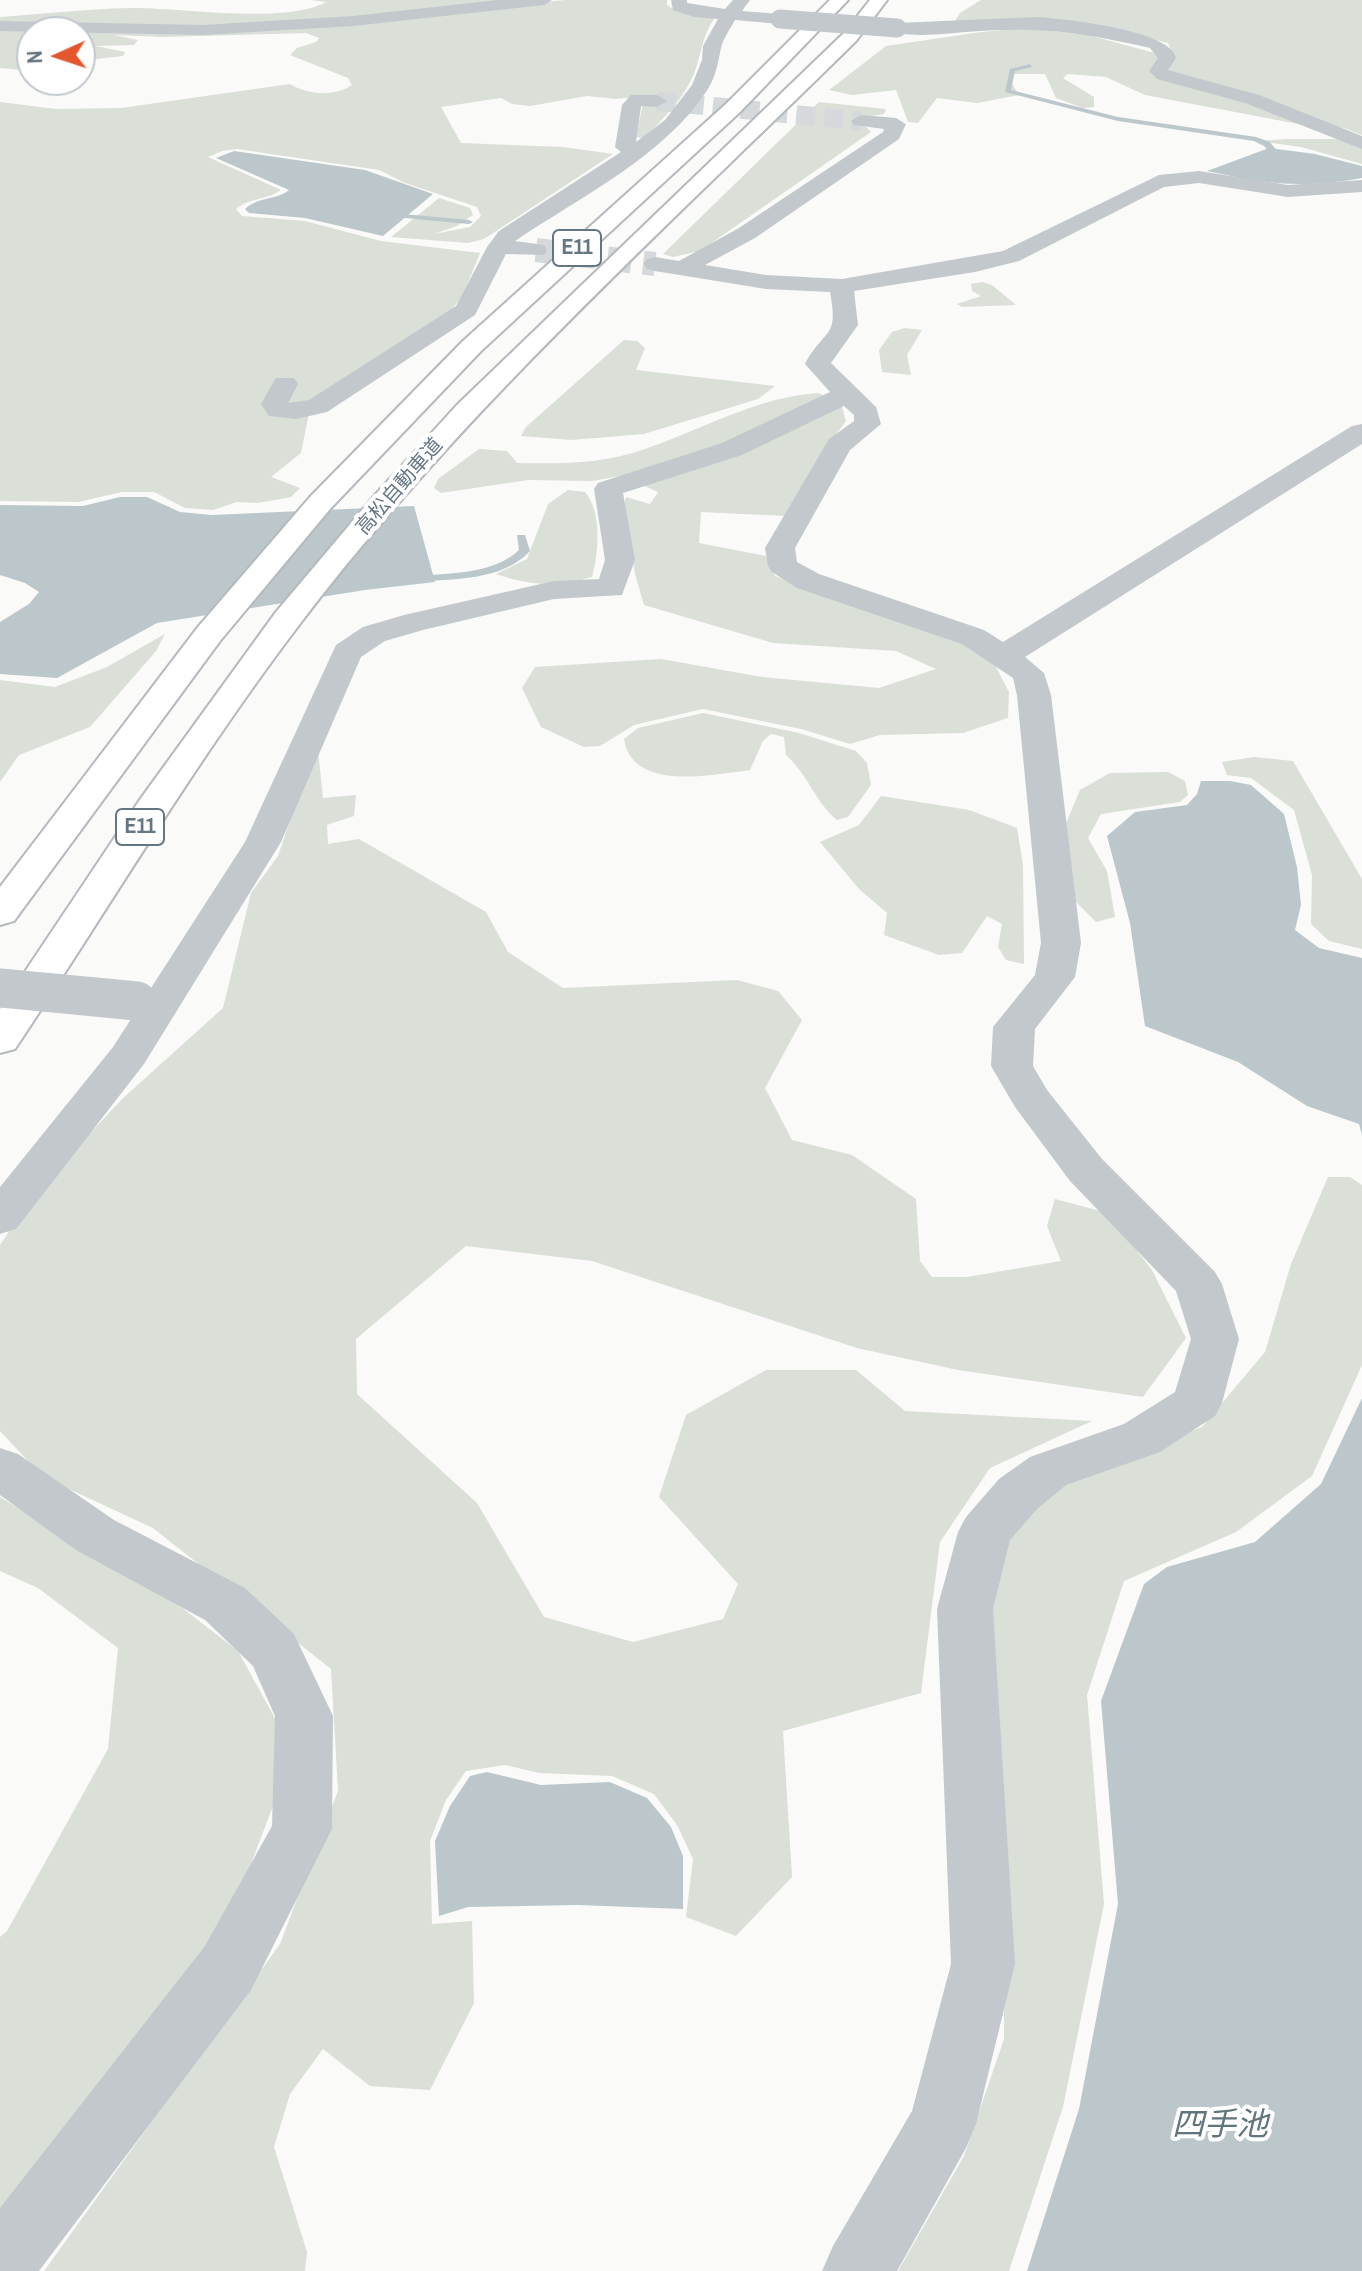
<!DOCTYPE html>
<html>
<head>
<meta charset="utf-8">
<style>
	body { margin:0 }
	#map { position:relative; width:1362px; height:2271px; overflow:hidden; background:#fafaf8; font-family:"Archivo Narrow",sans-serif }
	canvas { display:block }
	.north { position:absolute; left:16px; top:16px; width:80px; height:80px; box-sizing:border-box; background:#fff; border:2px solid #c1c8cd; border-radius:50%; rotate:267deg; font-size:22px; font-weight:700; line-height:32px; text-align:center; color:#657683 }
	.north::after { content:''; display:block; margin:auto; width:28px; height:36px; background:#e4572e; clip-path:polygon(50% 0,100% 100%,50% 72%,0 100%) }
</style>
</head>
<body>
<div id="map">
<canvas width="1362" height="2271"></canvas>
<div class="north">N</div>
</div>
<script>
const ctx = document.querySelector('canvas').getContext('2d');
ctx.lineJoin = 'round';
function paint(path, color) { ctx.fillStyle = color; ctx.fill(path, 'evenodd'); }
function strokePath(path, color, width, dash) { ctx.strokeStyle = color; ctx.lineWidth = width; ctx.lineCap = dash ? 'butt' : 'round'; ctx.setLineDash(dash || []); ctx.stroke(path); }
function write(font, color, halo, rows, align = 'center') {
  ctx.font = font + ' "Archivo Narrow","Noto Sans JP",sans-serif'; ctx.lineWidth = 8; ctx.setLineDash([]); ctx.textBaseline = 'middle'; ctx.strokeStyle = halo; ctx.fillStyle = color; for (const [text, x, y, turn = 0] of rows) {
    ctx.save(); ctx.translate(x, y); ctx.rotate((+turn || 0) * Math.PI / 180); ctx.textAlign = isNaN(turn) ? turn : align; if (halo) ctx.strokeText(text, 0, 0); ctx.fillText(text, 0, 0); ctx.restore();
  }
}
paint(new Path2D(`
	M310,0H524L347,19L203,27L0,23V17C43,14 86,9 129,8C180,7 284,25 326,2Z
	M566,0H667V5L675,10L715,17C703,36 703,45 697,65C688,95 665,117 644,138L636,137L643,103L636,97L616,99L587,96L530,106L512,104L501,98L441,107L461,143L563,147L613,154L484,239L468,243L391,237L439,198L470,208L473,215L457,226L434,234L470,227L481,216L477,207L405,183L379,170L237,149L222,151L208,157L281,190C267,200 249,198 236,209L242,216L305,221L381,241L480,253L462,297L445,317L309,413L301,453L271,477L300,488L291,497L258,503L237,502L213,510L185,508L154,492H122L78,502L0,501V102L56,109L121,108L290,84C308,95 334,97 352,85L348,78L290,55L297,48L316,42L319,38L306,33L163,37L114,35L138,40L134,45L96,46L125,52L123,56L80,61V32H32V71L0,68V28L205,32Z
	M981,0H1362V135L1344,128L1309,126L1145,95L1106,77L1068,74L1063,78L1094,97V107L1083,108L1056,98L1045,74H1014L1011,82L1019,95L977,103L937,98L918,123L908,122L896,90L852,95L829,90L886,46L981,32L1026,28L1088,35L1151,52L1172,53L1168,43L1124,32L955,21L960,13Z
	M819,102L886,109L884,114L860,118L852,123L866,127L871,132L700,251L673,257L663,254Z
	M1288,139H1341L1362,148V164L1301,147L1258,141Z
	M982,282L992,285L1016,305L962,307L957,304L981,296L972,291L971,284Z
	M905,328L922,330L907,355L911,375L882,372L879,350L892,332Z
	M624,340L637,341L645,348L636,370L775,386L758,399L644,434L571,440L521,436L526,427Z
	M819,393L826,397L730,443L643,472L592,481L528,480L441,493L434,488L438,479L479,449L507,451L517,463C560,464 604,464 645,449C701,430 759,396 819,393Z
	M833,405L842,407L846,421L831,441L786,516L701,512L699,543L766,556L775,576L968,641L996,667L1009,692L1008,718L963,733L880,735L850,744L801,729L703,709L634,725L600,746L584,747L541,727L522,688L535,667L661,659L762,677L879,688L936,669L896,651L773,643L644,605L635,574L624,504L626,497L650,504L658,492L640,484Z
	M568,490L585,492C602,512 599,552 592,577C559,587 530,586 496,574L527,559L548,504Z
	M165,634L156,651L90,727L19,755L0,782V680L55,687L107,667Z
	M703,713L799,733L856,751L867,763L871,785L848,817L837,820C815,802 809,776 786,755L784,737L771,734L763,741L750,770C712,775 632,792 624,739L638,728Z
	M317,741L323,798L356,795L354,816L327,825L328,844L359,839L486,912L508,952L563,988L737,980L778,991L802,1020L765,1088L792,1140L852,1155L916,1199L920,1261L932,1277H967L1061,1261L1047,1226L1055,1199L1108,1213L1152,1270L1186,1338L1143,1397L958,1370L857,1348L592,1261L466,1246L356,1339L357,1394L477,1503L544,1617L633,1642L723,1619L738,1584L659,1497L686,1415L766,1370H856L905,1411L1092,1421L990,1468L940,1542L921,1693L783,1731L792,1877L736,1936L686,1917L693,1859L677,1825L654,1794L612,1776L539,1773L505,1765L466,1771L446,1800L430,1841L432,1924L472,1921L474,2003L430,2090L370,2086L323,2049L290,2094L274,2147L307,2252L305,2271H44L280,1944L338,1791L331,1669L153,1528L43,1477L0,1431V1245L36,1191L122,1099L223,1008L251,893L278,856Z
	M1254,757L1293,761L1362,879V949L1329,941L1311,924L1312,875L1294,810L1251,778L1227,775L1222,762Z
	M1168,772L1185,781L1188,795L1180,802L1101,814L1088,838L1107,871L1115,917L1096,922L1072,898L1064,828L1080,790L1110,773Z
	M881,796L969,810L1017,828L1023,865L1024,964L1006,960L998,947L1002,924L987,916L962,953L939,955L884,935L887,913L859,889L820,842L859,825Z
	M1328,1177H1350L1362,1185V1365L1312,1476L1236,1532L1124,1581L1087,1695L1104,1904L1063,2107L1009,2271H898L964,2156L1004,2039V1894L986,1610L1000,1543L1052,1487L1202,1427L1265,1352L1291,1264Z
	M0,1497L181,1607L238,1651L277,1722L276,1798L235,1906L0,2223V1937L7,1931L108,1749L118,1648L38,1588L0,1571Z`), '#dadfd7');
paint(new Path2D(`
	M1269,148L1315,154L1362,166V178C1300,189 1267,184 1207,171Z
	M234,151L365,170L433,194L383,236L305,218L249,213L245,209C257,197 277,200 289,190L216,158Z
	M120,497H147L180,512L212,515L414,506L435,582L365,590L157,623L57,678L0,674V622L29,604L39,592L25,583L0,575V505L83,506Z
	M1201,781H1230L1251,785L1284,814L1297,867L1301,905L1295,930L1319,948L1362,958V1135L1359,1124L1307,1106L1238,1062L1145,1026L1130,923L1107,836L1135,812L1187,805L1197,794Z
	M1362,1398V2271H1027L1079,2109L1118,1904L1101,1701L1144,1584L1167,1567L1255,1542L1321,1484Z
	M487,1772L541,1785L610,1782L647,1798L671,1827L683,1856V1909L578,1905L468,1907L439,1916L435,1841L450,1806L470,1776Z`), '#bbc7cb');
paint(new Path2D(`
	M1030,64L1032,67L1015,71L1011,90L1118,117L1256,137L1270,142L1281,156L1274,158L1264,146L1254,141L1118,121L1005,92L1010,69Z
	M392,213L469,220L473,222L469,224L395,217Z
	M517,535H525L530,551C503,581 452,579 414,582L408,579L414,576C449,573 492,575 519,550Z`), '#bbc7cb');
strokePath(new Path2D(`
	M657,101L861,121`), '#d5d9db', 19, [19, 9]);
strokePath(new Path2D(`
	M536,250L655,264`), '#d5d9db', 24, [24, 12]);
const highway = new Path2D(`
	M830,0H848L740,112L481,351L330,509L220,641L14,921L0,925V887L198,627L310,497L463,341L726,104Z
	M870,0H887L856,41C665,229 462,411 299,625C196,760 109,908 15,1049L0,1053V1009L139,801L276,612L374,496L457,405L844,33Z`);
strokePath(highway, '#b4b9bd', 4);
paint(new Path2D(`
	M498,0H552L544,5L353,26L203,35L0,31V21L203,25L353,16Z
	M671,0H687V3L725,9L733,0H750L742,11L780,14L789,19L780,24L735,20C730,29 723,39 721,48C718,62 716,76 708,89C665,156 580,197 515,241L544,245L547,250L544,255L506,254L475,315L327,412L296,419L269,416L261,404L276,378H294L298,384L288,403L309,400L456,306L487,247L499,231L621,152L615,147L622,105L631,95H657L667,101L657,107L641,106L636,142L665,120L692,85L702,60L703,46L718,19L694,17L673,10Z
	M1038,17C1065,19 1171,30 1176,58L1168,70L1171,71L1259,95L1362,136V149L1245,103L1157,79L1149,71L1158,58L1150,48C1080,32 1039,26 966,32C949,33 900,40 888,28L897,23Z
	M861,115L896,118L906,124L899,139L755,238L705,265L766,275L842,279L1003,251L1159,175L1199,171L1288,185L1362,180V192L1288,197L1199,183L1164,187L1019,261L975,272L854,291L858,325L831,363L876,407L881,424L850,450L795,548L797,562L819,574L984,630L1003,642L1352,426L1362,424V444L1025,657L1044,673L1051,695L1081,943L1075,977L1035,1029L1033,1066L1047,1090L1102,1159L1215,1272L1222,1284L1239,1339L1222,1403L1215,1416L1160,1452L1066,1485L1037,1509L1010,1540L993,1609L1015,1964L976,2124L966,2148L897,2271H822L833,2246L912,2111L951,1964L937,1609L958,1532L966,1517L999,1479L1030,1457L1124,1424L1175,1392L1191,1339L1176,1291L1070,1181L1015,1107L991,1066L993,1027L1035,975L1041,943L1017,695L1013,678L962,644L797,588L772,572L768,566L765,548L829,439L854,421V415L844,406L742,455L623,493L635,560L622,595L554,599L423,630L385,641L361,657L281,842L144,1064L16,1229L0,1234V1187L113,1047L245,842L336,645L363,627L404,615L554,581L599,579L605,560L594,489L598,483L722,443L830,392L805,364C825,327 839,340 830,292L766,289L655,271L647,269L643,264L647,259L655,257L679,261L739,228L883,132L884,129L854,125L851,121Z
	M0,1448L18,1454L114,1520L245,1588L294,1634L333,1716L332,1829L251,1990L39,2271H0V2208L205,1946L272,1826L275,1716L253,1666L205,1620L76,1550L0,1495Z`), '#c3c8cc');
paint(highway, '#fff');
strokePath(new Path2D(`
	M780,19L897,28`), '#c3c8cc', 19);
strokePath(new Path2D(`
	M0,988L137,1001`), '#c3c8cc', 39);
write('20px', '#657683', '#fff', [
	["高松自動車道",400,487,-49]
]);
for (const [x, y, w] of [
	[577,248,48],
	[140,827,48]
]) { const box = new Path2D(); box.roundRect(x - w / 2, y - 18, w, 36, 6); ctx.fillStyle = '#fff'; ctx.fill(box); strokePath(box, '#657683', 2); }
write('bold 22px', '#657683', null, [
	["E11",577,248],
	["E11",140,827]
]);
write('italic 32px', '#60757c', '#fff', [
	["四手池",1220,2126]
]);
</script>
</body>
</html>
